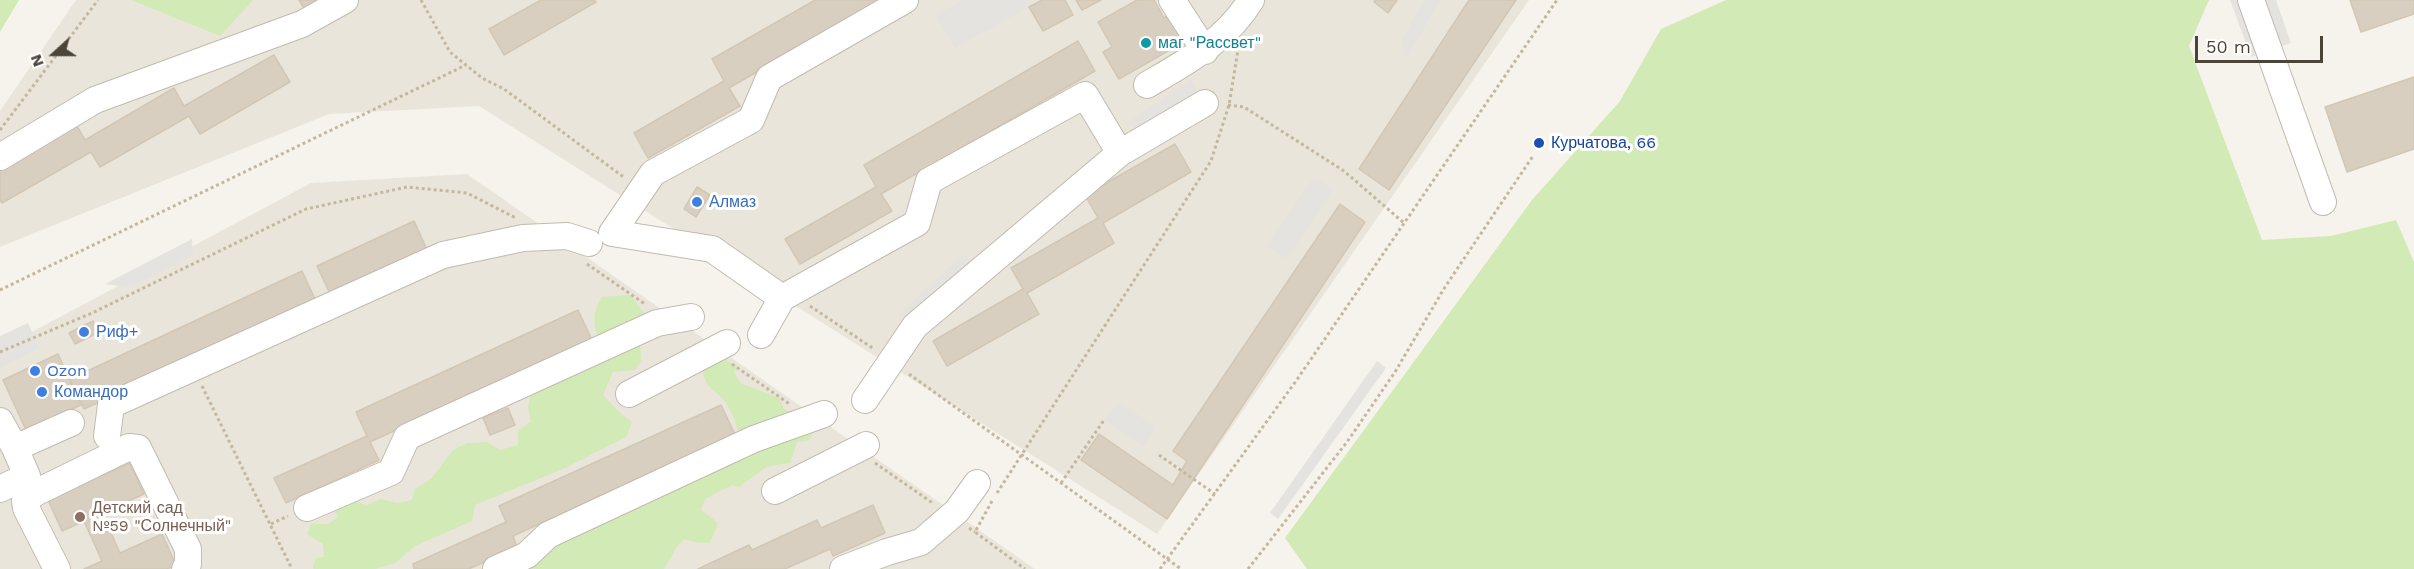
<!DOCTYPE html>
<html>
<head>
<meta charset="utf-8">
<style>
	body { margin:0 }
	#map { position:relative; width:2414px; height:569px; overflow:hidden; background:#f6f3ec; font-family:"Work Sans",sans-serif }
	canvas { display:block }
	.north { position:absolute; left:24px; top:24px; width:60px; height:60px; -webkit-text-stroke:4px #fff; paint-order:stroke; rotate:249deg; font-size:16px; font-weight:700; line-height:24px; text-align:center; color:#4b4439 }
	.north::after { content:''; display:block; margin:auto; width:21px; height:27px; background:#4b4439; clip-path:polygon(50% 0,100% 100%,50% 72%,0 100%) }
	.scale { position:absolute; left:2195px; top:36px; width:128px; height:27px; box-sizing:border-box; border:3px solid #4b4439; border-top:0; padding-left:8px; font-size:18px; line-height:21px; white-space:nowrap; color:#4b4439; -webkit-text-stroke:4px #fff; paint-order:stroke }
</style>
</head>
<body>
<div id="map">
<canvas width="2414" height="569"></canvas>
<div class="north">N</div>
<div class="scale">50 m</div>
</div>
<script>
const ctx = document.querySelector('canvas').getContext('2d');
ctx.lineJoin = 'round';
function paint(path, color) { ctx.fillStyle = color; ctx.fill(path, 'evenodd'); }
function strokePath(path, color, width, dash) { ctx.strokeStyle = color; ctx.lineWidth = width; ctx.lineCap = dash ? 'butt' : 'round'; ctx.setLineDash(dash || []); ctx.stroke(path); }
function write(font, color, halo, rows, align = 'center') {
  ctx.font = font + ' "Work Sans",sans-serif'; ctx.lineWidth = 6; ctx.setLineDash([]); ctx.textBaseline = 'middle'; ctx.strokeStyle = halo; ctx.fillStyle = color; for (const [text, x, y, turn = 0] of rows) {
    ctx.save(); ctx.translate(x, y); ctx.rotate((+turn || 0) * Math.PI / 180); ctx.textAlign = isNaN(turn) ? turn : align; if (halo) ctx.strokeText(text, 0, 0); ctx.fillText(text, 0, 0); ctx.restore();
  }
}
paint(new Path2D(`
	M76,0H1529L1157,534L479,106L329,114L0,247V111Z
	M467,174L1035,569H0V349L311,183Z`), '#eae5da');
paint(new Path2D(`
	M0,0H19L0,32Z
	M131,0H253L220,36Z
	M1726,0H2209L2189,46L2262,240L2331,236L2396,220L2414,262V569H1307L1285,538L1532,200L1620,101L1661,29Z
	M630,295L645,314L647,333L640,340L641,361L635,370L613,372L603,395L617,410L632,422L626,437L563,469L475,505L472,521L415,546L395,563L375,569H313L316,558L324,557L323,544L307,534L311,524H328L338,517L332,507L350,500L367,505L380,499L397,503L412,500L415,489L431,479L453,450L467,443L487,442L500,450L518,445V430L531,422L528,408L531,391L602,354C597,332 588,318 602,297Z
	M720,357L737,366L734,373L742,384L779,398L784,409L801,416L812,431L811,438L807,441L797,442L790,463L766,467L739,487L732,485L705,499L701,510L718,523L710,543L694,542L684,539L676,548L664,569H505L739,435C736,424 733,413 726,403C715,387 706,392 702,368Z`), '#d2eab5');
paint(new Path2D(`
	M963,0H1026L1029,7L955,48L936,15Z
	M1424,0H1440L1407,58L1401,42Z
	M2230,0H2276L2291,43L2251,57Z
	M1191,80L1200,94L1139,135L1130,121Z
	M1314,177L1333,189L1286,259L1267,247Z
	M192,239L193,254L131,288L105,284Z
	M964,254L972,264L911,319L901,312Z
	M28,323L39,348L0,368V336Z
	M1377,361L1386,368L1278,519L1270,513Z
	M1120,403L1156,427L1144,446L1104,420Z`), '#e5e3e0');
const building = new Path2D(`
	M299,0H318L304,8Z
	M541,0H594L596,2L504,55L489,29Z
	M815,0H882L729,88L740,106L648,158L634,133L724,81L712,59Z
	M1042,0H1065L1073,15L1043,31L1029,7Z
	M1076,0H1101L1082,10Z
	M1137,0H1154L1164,18L1174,12L1189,39L1119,79L1103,52L1112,47L1098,22Z
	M1375,0H1397L1388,13L1374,2Z
	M1469,0H1516L1389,190L1359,169Z
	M2350,0H2414V14L2361,32Z
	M1078,41L1095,71L881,194L892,211L800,264L785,239L876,187L864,165Z
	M274,55L290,82L200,134L189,116L100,167L91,152L2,203L0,200V168L76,124L85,140L174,88L184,106Z
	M2414,77V149L2347,172L2325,107Z
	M1175,144L1191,172L1103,223L1114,243L1027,293L1039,314L947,366L933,341L1023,289L1011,268L1098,218L1085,195Z
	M697,187L710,195L696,217L684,209Z
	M1340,204L1365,222L1167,519L1081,460L1099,434L1173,485L1187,461L1173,451Z
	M414,221L429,254L332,298L317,266Z
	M302,271L316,301L84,409L70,379Z
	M578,310L592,340L370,442L379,460L286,503L274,478L367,436L356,412Z
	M93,321L99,332L75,344L69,333Z
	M58,354L81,405L26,430L3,380Z
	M721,405L735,434L513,536L517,547L469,569H414L413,564L506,522L499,506Z
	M508,408L515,425L490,435L483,418Z
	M130,463L144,494L102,513L120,553L162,534L176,565L167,569H84L102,561L84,521L62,531L48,500Z
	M873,505L885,533L833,556L830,549L785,569H698L749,545L752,550L817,520L821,528Z`);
paint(building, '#d8cfc1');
strokePath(building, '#d3c7b4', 1.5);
const minor = new Path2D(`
	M1172,0L1205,51
	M2251,0L2323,202
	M1147,85C1186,62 1226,41 1251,0
	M1120,153L1205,103
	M0,157L95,100L302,24L345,0
	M782,298L712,249L612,233L653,173L751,120L769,78L905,0
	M761,335L782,298L917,223L929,181L1085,95L1120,153L915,326L865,400
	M629,394L727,343
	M0,421L15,448L27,476L0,489
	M107,436L111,405L443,255L523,238L567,236L589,243
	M15,448L71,423
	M775,491L866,445
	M307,508L391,472L407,437L657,323L691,317
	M57,569L26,508L25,501L35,493L129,447L138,448L188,549V564L185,569
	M496,569L527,555L548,535L754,439L824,414
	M843,569L887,552L921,542L957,511L977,483`);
strokePath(minor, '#c2bbae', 28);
strokePath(new Path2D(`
	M421,0L450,52L482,78L504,89L625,178
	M1228,105L1244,107L1344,171L1404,223
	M0,130L98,0
	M587,264L645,304
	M0,290L466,65
	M810,306L874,349
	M0,352L92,313L306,209L407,187L467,193L516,218
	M732,364L791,405
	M909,374L1181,569
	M202,386L292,569
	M1159,455L1215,494
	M875,463L934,504
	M1061,483L1104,420
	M997,493L1211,161L1229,105L1238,50
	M992,501L975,532L1025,569
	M271,524L288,516
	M969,528L975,532
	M1160,569L1296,381L1557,0
	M1248,569L1347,442L1395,372L1445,287L1533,156`), '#c4b79f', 3, [3, 3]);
strokePath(minor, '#fff', 26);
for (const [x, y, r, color] of [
	[1146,43,6,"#0f9aa8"],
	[1539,143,6,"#1a4fb4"],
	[697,202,6,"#3f7fe0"],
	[84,332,6,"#3f7fe0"],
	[35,371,6,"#3f7fe0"],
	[42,392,6,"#3f7fe0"],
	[80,517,6,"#8d6e63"]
]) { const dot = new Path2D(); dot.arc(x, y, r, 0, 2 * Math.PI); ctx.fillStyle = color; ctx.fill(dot); strokePath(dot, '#fff', 2); }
write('16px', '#0d838f', '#fff', [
	["маг \"Рассвет\"",1158,43]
], 'left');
write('16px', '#164399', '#fff', [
	["Курчатова, 66",1551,143]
], 'left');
write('16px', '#366cbe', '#fff', [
	["Алмаз",709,202],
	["Риф+",96,332],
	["Ozon",47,371],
	["Командор",54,392]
], 'left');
write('16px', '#785e54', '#fff', [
	["Детский сад",92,508],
	["№59 \"Солнечный\"",92,526]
], 'left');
</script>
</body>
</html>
